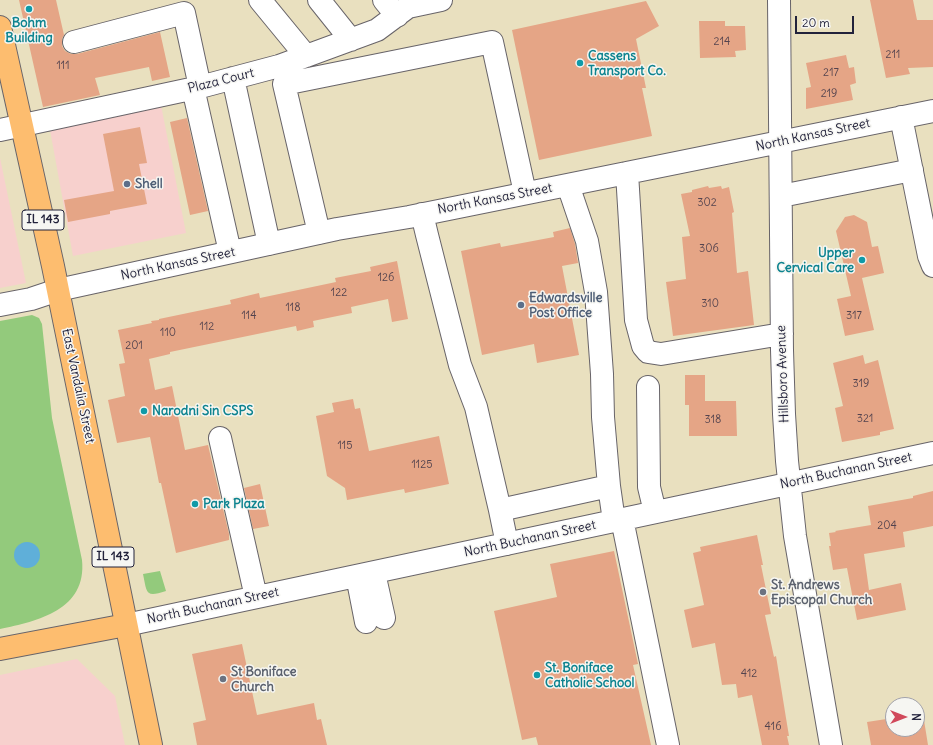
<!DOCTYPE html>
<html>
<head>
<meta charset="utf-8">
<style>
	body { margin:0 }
	#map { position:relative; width:933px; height:745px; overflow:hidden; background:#e9e0bf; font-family:Delius,sans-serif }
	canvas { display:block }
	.north { position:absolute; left:885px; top:697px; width:40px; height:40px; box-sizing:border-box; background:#f6f6f2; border:1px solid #a1a1a9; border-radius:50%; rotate:90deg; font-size:11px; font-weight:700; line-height:16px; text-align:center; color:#22223b }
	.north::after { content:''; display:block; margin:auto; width:14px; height:18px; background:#d1495b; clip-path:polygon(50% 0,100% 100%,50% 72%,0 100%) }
	.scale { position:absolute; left:795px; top:16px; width:59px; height:18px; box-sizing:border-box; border:2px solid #22223b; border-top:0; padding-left:5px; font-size:12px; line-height:14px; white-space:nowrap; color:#22223b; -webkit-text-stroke:3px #f6f6f2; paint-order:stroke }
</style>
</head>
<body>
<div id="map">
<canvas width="933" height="745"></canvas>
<div class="north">N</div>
<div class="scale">20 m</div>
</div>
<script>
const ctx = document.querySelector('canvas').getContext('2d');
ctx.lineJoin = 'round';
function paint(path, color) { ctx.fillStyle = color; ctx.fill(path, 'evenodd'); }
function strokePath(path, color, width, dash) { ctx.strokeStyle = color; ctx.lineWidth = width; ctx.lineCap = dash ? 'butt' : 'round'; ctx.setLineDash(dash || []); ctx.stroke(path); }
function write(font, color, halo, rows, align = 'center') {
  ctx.font = font + ' Delius,sans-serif'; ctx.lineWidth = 3; ctx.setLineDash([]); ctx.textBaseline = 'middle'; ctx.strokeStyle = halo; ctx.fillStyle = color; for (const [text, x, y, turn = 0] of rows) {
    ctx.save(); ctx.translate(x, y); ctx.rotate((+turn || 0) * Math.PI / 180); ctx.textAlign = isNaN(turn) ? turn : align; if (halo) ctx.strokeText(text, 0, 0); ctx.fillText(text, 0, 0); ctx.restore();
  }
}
paint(new Path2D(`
	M161,105L186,233L73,256L50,130Z
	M0,158L26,283L0,288Z
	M77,659L115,696L125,745H0V675Z`), '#f7d0cd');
paint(new Path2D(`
	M32,315L39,318L42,324L52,418L82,560C87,610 38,621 0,629V321Z
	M160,571L166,591C145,598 147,593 143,574Z`), '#93ca7c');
paint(new Path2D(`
	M14 555a13 13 0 1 1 26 0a13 13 0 1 1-26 0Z`), '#5fafd9');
paint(new Path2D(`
	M19,0H56L64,35L62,39V46L65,51L71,54H77L160,32L170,77L152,81L149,67L95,78L100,95L43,107Z
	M870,0H913L917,20H933V67L908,68L910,74L886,78Z
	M646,1L659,26L636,39L646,88H642L652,136L539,160L512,30Z
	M699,21H725V26H745L746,50L735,51L736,57L700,58Z
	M846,55L849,68L854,67L856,83L850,85L853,100L806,109V88L811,87L806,63Z
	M187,118L208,211L190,215L170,122Z
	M140,127L147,163L139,164L147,204L110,211V214L68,222L64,200L114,191L103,134Z
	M708,186L709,188L721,186L722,189L729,187L734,212L732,213L737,273L748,271L754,325L673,336L666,282L686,279L682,237L690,236L681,194L692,192V190Z
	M854,215L867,222L872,247L878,246L884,273L862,278L874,330L845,336L837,299L851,296L836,231L845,217Z
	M570,228L575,244L578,263L562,266L579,355L537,363L534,344L482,355L461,251L500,243L501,247L554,237L553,232Z
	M397,261L408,319L392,322L388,299L351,307L352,313L313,321L314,327L297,331L296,326L170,352V354L149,359L155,390L172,386L185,450L208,445L229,534V540L176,553L161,483H159L150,437L117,443L108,400L125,396L119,364L125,363L118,330L152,323L151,321L159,320V319L231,304L230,300L259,293L260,298L336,282L335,278L371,271L370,267Z
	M863,355L865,364L878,360L894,429L880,432V435L842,442L835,408L843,406L833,363Z
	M685,375H705V401H736L737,436H689V405H685Z
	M353,399L355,409L360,408L369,451L439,436L449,484L405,493L404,489L347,500L345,488L327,476L316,416L334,412L332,403Z
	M260,484L269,526L253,529L244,488Z
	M933,491V526L903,532L905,547L864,554L869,590L901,583L906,610L857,620L847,568L833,570L829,546H831L829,533L836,532L835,531L871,525L868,506L913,498V496Z
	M757,535L763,565H761L771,614L765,615L774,657L776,656L786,718L789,736H787L789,745H762L752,695L738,698L736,684L722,685L715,643L692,648L684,610L704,605L693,553L701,551L700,547Z
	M614,551L638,664L633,665L651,745H538L536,737L522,740L494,611L557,597L550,564Z
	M242,644L257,715L314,703L317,720L321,719L327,745H197L193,723L206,720L192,654Z
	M917,714H923L928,745H871L867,722L893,718V729H917Z`), '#e5a586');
const minor = new Path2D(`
	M260,0L306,56
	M319,0L351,40
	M384,0L397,16
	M779,0L782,350L784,414L787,461L795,536L831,745
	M74,42L184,13L200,87
	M233,78L269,244
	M193,88L230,252
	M901,117L929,256L933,266
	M0,130L200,87L279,66L377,30L408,7L441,0
	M627,173L636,320L643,346L648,352L661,354L782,334
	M568,185L587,241L596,292L602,374L603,417L609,486
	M781,196L912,170
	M422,214L427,235L460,365L476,407L500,510
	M319,233L284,84L492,42L525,193
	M0,305L31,299L58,290L337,229L409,217L933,111
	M648,387L649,487L655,512
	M220,438L256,597
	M622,519L668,745
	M507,544L500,510L609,486L614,521
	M374,573L384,618
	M357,576L366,622
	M126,625L933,453`);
const major = new Path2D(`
	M0,27L53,266L151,745
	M0,649L126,625`);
strokePath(minor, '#686469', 24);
strokePath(major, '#686469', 24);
strokePath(minor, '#fff', 22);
strokePath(major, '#fdbd6f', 22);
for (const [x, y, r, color] of [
	[29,9,4,"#0f9aa8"],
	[580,63,4,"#0f9aa8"],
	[127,184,4,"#5c6f8a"],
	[862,260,4,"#0f9aa8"],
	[521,305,4,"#5c6f8a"],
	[144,411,4,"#0f9aa8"],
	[195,504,4,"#0f9aa8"],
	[763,592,4,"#6b7280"],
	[537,675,4,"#0f9aa8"],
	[223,679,4,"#6b7280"]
]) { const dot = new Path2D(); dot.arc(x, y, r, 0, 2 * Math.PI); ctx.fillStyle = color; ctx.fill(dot); strokePath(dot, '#f6f6f2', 1.5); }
write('11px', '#53434e', null, [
	["214",722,42],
	["211",893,55],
	["111",63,66],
	["217",831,73],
	["219",829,94],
	["302",707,203],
	["306",709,249],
	["126",386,278],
	["122",339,293],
	["310",710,304],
	["118",293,308],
	["114",249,316],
	["317",854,316],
	["112",207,327],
	["110",168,333],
	["201",134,346],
	["319",861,384],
	["321",865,419],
	["318",713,420],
	["115",345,446],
	["1125",422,465],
	["204",887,526],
	["412",749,674],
	["416",773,727]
]);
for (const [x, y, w] of [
	[43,220,42],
	[113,557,42]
]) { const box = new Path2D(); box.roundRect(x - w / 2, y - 10, w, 20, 3); ctx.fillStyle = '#f6f6f2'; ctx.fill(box); strokePath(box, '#22223b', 1); }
write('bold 12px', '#22223b', null, [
	["IL 143",43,220],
	["IL 143",113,557]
]);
write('bold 13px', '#0d838f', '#f6f6f2', [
	["Bohm",29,23,"center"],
	["Building",29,38,"center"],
	["Cassens",588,56],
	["Transport Co.",588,71],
	["Upper",854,253,"right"],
	["Cervical Care",854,268,"right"],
	["Narodni Sin CSPS",152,411],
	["Park Plaza",203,504],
	["St. Boniface",545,668],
	["Catholic School",545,683]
], 'left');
write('13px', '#22223b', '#f6f6f2', [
	["Plaza Court",221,81,-14],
	["North Kansas Street",813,135,-12],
	["North Kansas Street",495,199,-11],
	["North Kansas Street",178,264,-12],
	["Hillsboro Avenue",783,374,-92],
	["East Vandalia Street",78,386,78],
	["North Buchanan Street",846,471,-12],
	["North Buchanan Street",530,539,-12],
	["North Buchanan Street",213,606,-12]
]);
write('bold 13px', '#4e5e75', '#f6f6f2', [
	["Shell",135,184],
	["Edwardsville",529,298],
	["Post Office",529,313]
], 'left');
write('bold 13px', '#5b616d', '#f6f6f2', [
	["St. Andrews",771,585],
	["Episcopal Church",771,600],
	["St Boniface",231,672],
	["Church",231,687]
], 'left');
</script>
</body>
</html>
